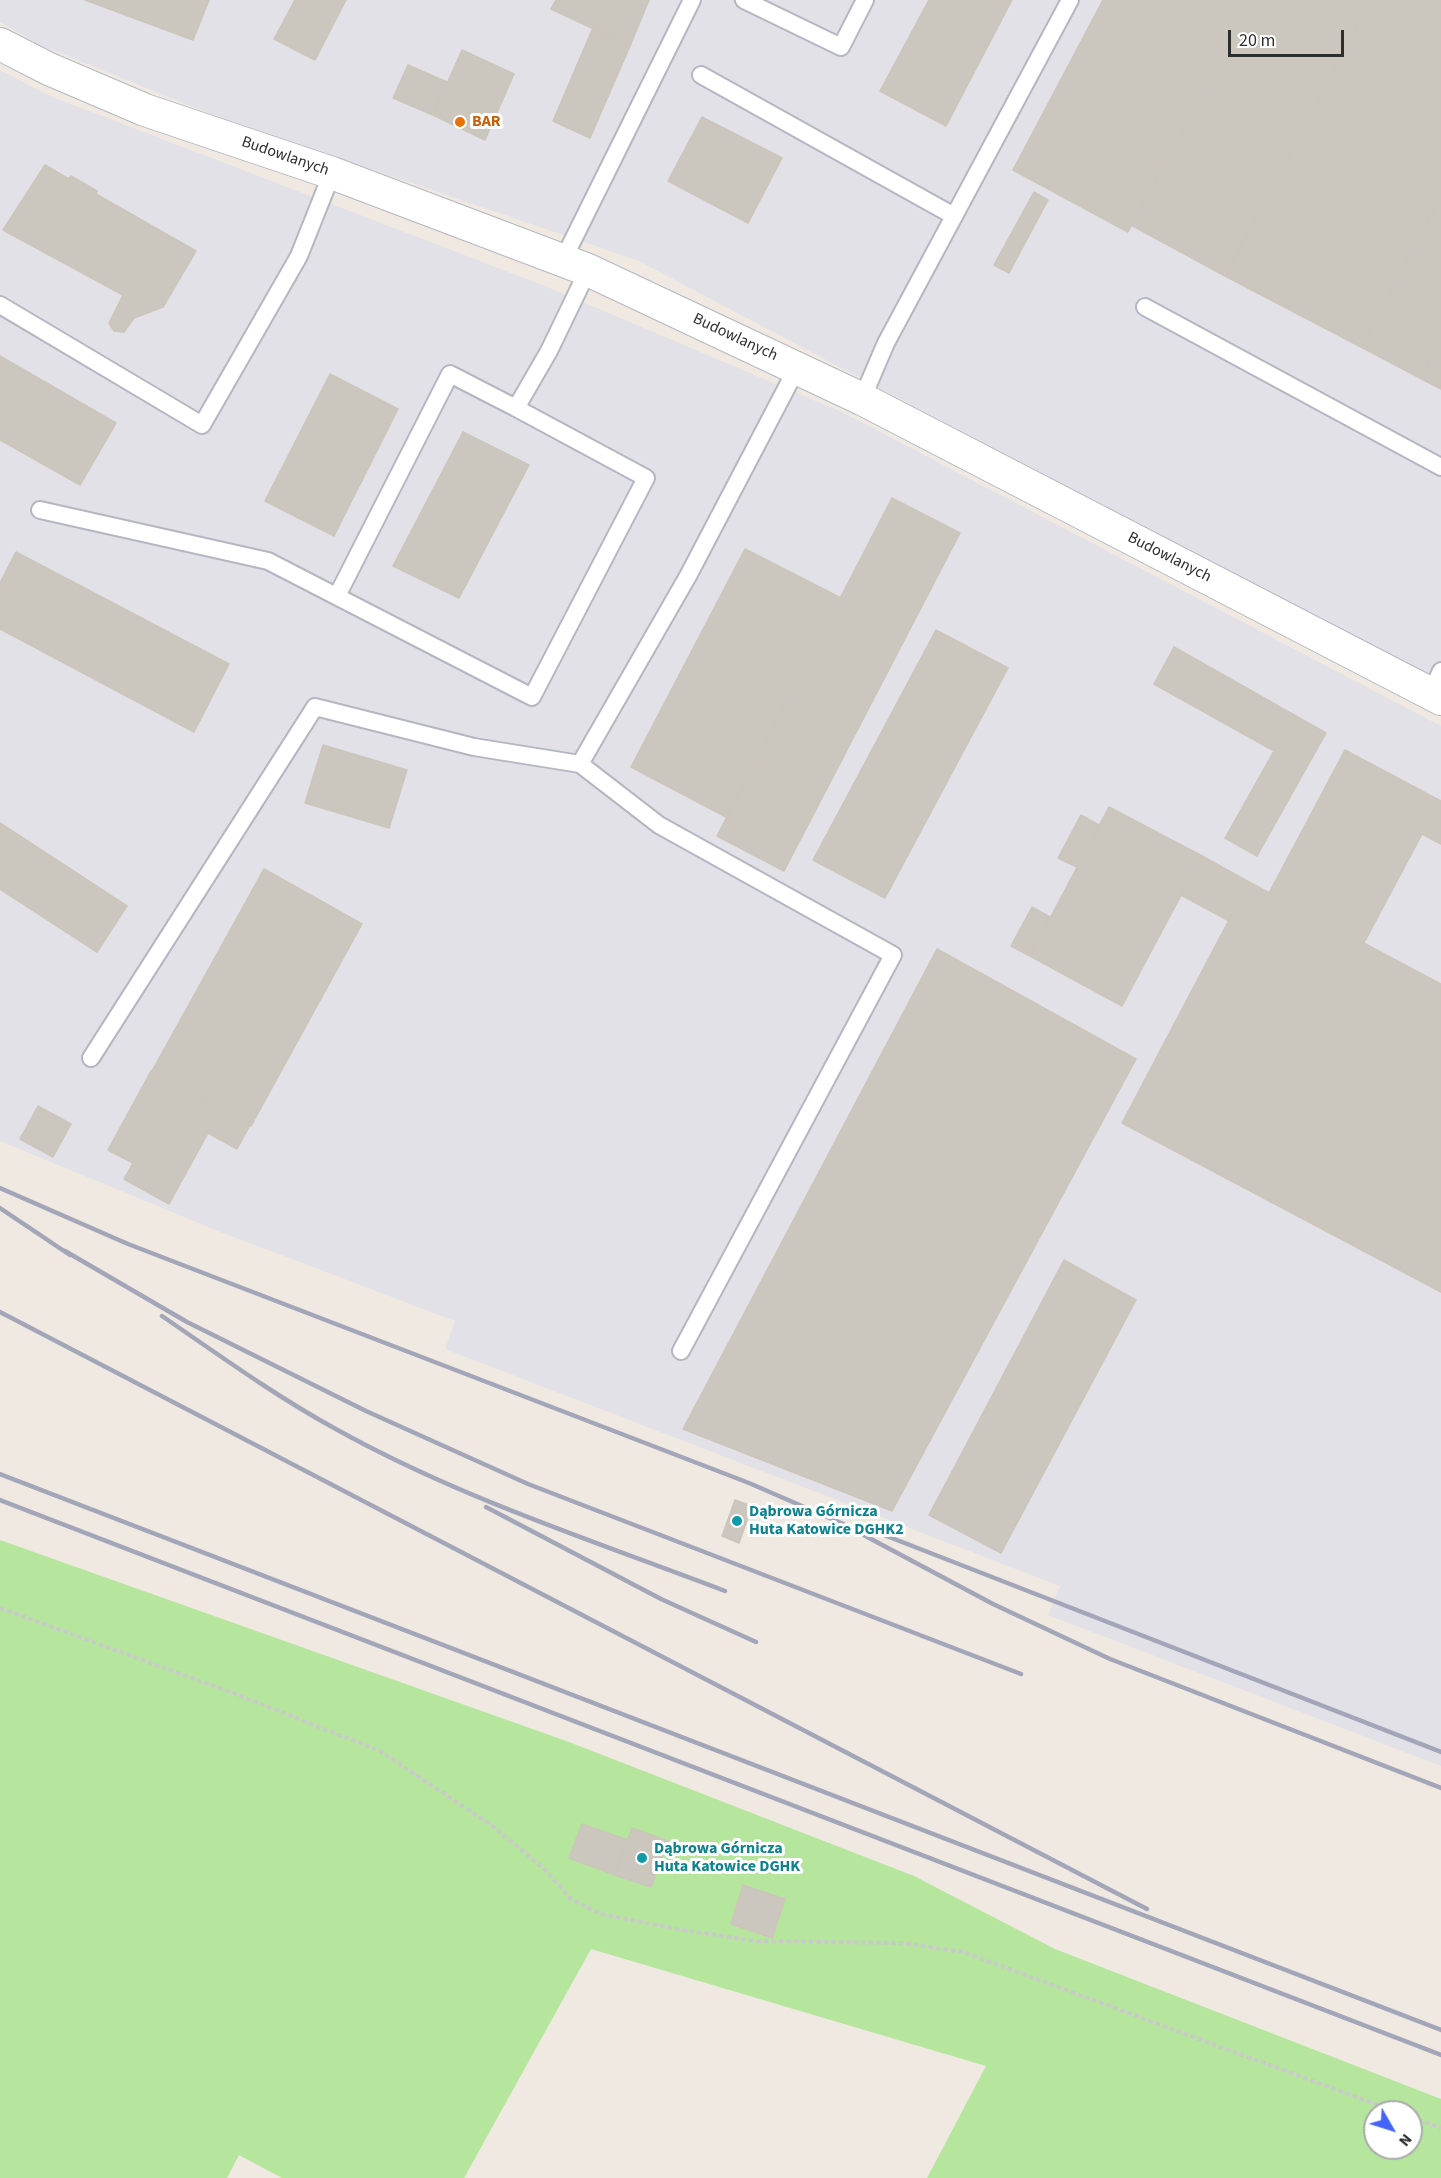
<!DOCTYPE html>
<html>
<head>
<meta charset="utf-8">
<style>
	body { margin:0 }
	#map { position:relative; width:1441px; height:2178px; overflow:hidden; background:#efe9e1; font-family:"Source Sans 3",sans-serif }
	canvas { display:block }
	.north { position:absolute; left:1363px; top:2100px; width:60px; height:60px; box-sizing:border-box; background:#fff; border:2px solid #ababab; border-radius:50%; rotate:129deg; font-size:16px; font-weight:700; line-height:24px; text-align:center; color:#2e2e2e }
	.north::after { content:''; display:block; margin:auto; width:21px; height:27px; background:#4264fb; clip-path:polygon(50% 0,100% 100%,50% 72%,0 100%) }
	.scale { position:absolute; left:1228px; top:30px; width:116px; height:27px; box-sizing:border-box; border:3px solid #2e2e2e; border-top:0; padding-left:8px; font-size:18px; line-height:21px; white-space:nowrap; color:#2e2e2e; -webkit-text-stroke:4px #fff; paint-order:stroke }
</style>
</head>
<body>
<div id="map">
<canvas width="1441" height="2178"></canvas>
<div class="north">N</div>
<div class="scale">20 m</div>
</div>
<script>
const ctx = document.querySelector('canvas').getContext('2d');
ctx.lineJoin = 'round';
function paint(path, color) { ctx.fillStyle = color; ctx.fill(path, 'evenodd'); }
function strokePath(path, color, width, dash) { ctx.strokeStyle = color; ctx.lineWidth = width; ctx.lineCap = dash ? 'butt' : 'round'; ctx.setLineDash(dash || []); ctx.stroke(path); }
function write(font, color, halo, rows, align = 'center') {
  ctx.font = font + ' "Source Sans 3",sans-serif'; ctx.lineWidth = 6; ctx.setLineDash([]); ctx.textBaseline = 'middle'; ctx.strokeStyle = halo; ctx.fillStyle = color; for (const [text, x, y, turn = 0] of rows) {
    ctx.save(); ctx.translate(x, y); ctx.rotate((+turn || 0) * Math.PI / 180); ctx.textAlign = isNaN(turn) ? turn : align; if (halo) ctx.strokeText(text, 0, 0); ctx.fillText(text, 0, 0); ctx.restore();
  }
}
paint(new Path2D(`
	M0,0H1441V685L639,261L213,115L40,45L0,22Z
	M0,70L50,96L545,286L844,413L1441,726V1766L1048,1615L1060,1586L445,1349L455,1321L218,1231L0,1141Z`), '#e3e1e8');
paint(new Path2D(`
	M0,1540L569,1742L914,1876L1055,1949L1441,2099V2178H927L986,2066L591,1949L464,2178H282L239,2155L227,2178H0ZM1375,2112H1411V2148H1375Z`), '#b6e59e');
const building = new Path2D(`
	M85,0H209L193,40Z
	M295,0H346L315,60L274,39Z
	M556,0H649L630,46L551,9Z
	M929,0H1012L946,126L880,91Z
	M1103,0H1253L1128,232L1013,170Z
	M1253,0H1371L1225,276L1131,225Z
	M1371,0H1441V196L1361,347L1225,276Z
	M592,30L630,46L590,138L553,121Z
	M462,50L514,74L485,140L433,115Z
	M408,65L447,82L433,115L393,98Z
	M702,117L782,158L748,223L668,181Z
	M45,165L69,179L71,176L97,191L96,194L196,251L163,307L134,318L124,332L114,331L109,323L123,295L3,230Z
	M1034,192L1048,200L1009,273L994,265Z
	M1441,196V339L1420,378L1361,347Z
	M1441,339V389L1420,378Z
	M0,356L116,423L80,485L0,440Z
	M330,374L398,409L334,536L265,501Z
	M463,432L529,465L459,598L393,566Z
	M892,498L960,533L784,871L717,836Z
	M745,549L841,598L726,817L631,767Z
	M16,552L229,664L194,732L0,629V583Z
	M936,630L1008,668L885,898L813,860Z
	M1174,647L1326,733L1257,856L1225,838L1274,751L1154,684Z
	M323,745L407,770L389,828L305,803Z
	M1345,750L1441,801V844L1422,834L1364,943L1269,893Z
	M1109,807L1202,856L1122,1006L1030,956Z
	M1081,815L1099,825L1077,867L1058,858Z
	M0,823L127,906L97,952L0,889Z
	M1202,856L1249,882L1229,921L1181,895Z
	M264,869L362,924L251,1126L152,1071Z
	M1249,882L1441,984V1292L1122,1123Z
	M1032,907L1050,917L1030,956L1011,946Z
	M937,949L1136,1059L892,1511L683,1429Z
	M151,1071L250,1125L237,1149L208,1133L169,1204L124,1179L133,1163L108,1150Z
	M38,1106L71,1124L53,1157L20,1139Z
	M1064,1260L1136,1300L1001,1553L929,1515Z
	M735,1500L752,1506L739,1543L722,1536Z
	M582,1824L628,1840L615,1875L569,1858Z
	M632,1828L668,1841L651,1887L615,1875Z
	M743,1885L785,1899L772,1938L731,1924Z`);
paint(building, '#cbc7bf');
strokePath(building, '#cbc5ba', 1.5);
const lane = new Path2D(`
	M744,0L841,47L865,0
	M701,75L954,216
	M563,260L692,0
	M0,305L202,425L299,256L332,173
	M1145,307L1441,467
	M862,399L886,343L1070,0
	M40,510L268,561L532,697L646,478L516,408L549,351L588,270
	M337,596L450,374L516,408
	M1431,693L1441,671
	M580,764L659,825L893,955L681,1351
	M91,1058L315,707L474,747L580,764L688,576L798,366`);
const street = new Path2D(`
	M0,44L49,69L145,110L332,173L588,270L862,399L1441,699`);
strokePath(lane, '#b4b7c1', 20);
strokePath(street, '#b4b7c1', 34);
strokePath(new Path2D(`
	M0,1608L233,1693L380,1751L494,1827L544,1869L571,1899L601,1914L682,1930L756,1941L903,1943L963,1952L1397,2112
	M1411,2117L1441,2128`), '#c9c9c9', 4, [4.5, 3]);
strokePath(lane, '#fff', 16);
strokePath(street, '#fff', 32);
strokePath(new Path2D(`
	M0,1188L128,1244L749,1483L841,1523L993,1604L1110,1659L1441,1788
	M0,1208L70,1255
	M65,1251L187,1322L366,1411L528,1484L1021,1674
	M0,1312L1147,1909
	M162,1316C219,1355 274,1395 334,1428C457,1497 594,1541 725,1591
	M0,1474L1441,2030
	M0,1500L1441,2055
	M486,1507L661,1599L756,1642
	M861,1526L1441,1752`), '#a3a6b8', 4.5);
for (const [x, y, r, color] of [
	[460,122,6,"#e8710a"],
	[737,1521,6,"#0f9aa8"],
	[642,1858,6,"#0f9aa8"]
]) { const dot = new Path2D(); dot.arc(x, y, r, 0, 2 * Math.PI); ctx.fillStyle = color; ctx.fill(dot); strokePath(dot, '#fff', 2); }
write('bold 16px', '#c56008', '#fff', [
	["BAR",472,122]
], 'left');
write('16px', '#2e2e2e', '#fff', [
	["Budowlanych",285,157,19],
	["Budowlanych",735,338,25],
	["Budowlanych",1169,558,27]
]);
write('bold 16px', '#0d838f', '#fff', [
	["Dąbrowa Górnicza",749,1512],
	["Huta Katowice DGHK2",749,1530],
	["Dąbrowa Górnicza",654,1849],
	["Huta Katowice DGHK",654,1867]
], 'left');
</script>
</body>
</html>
